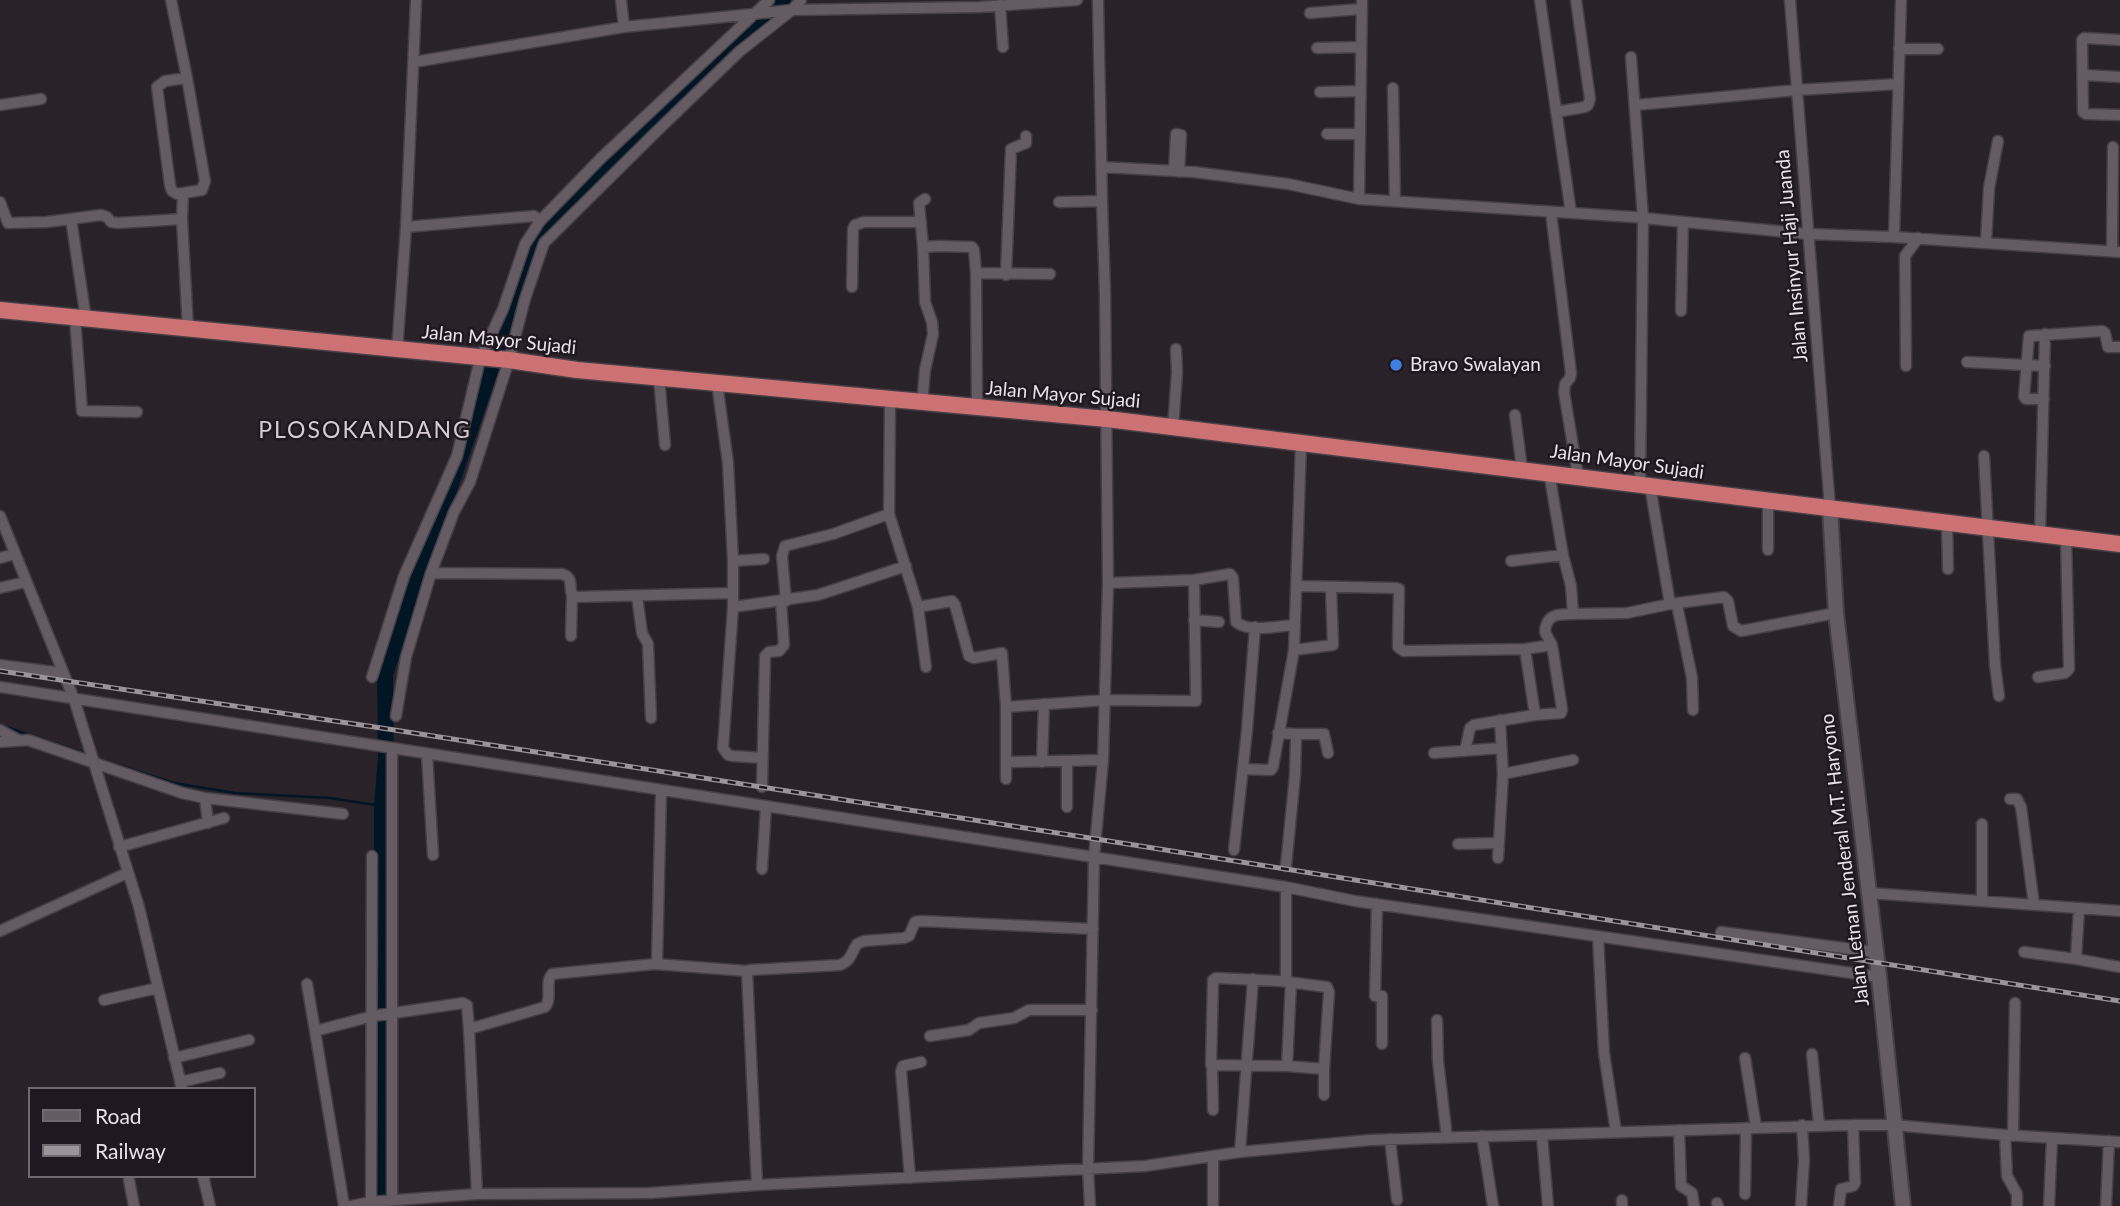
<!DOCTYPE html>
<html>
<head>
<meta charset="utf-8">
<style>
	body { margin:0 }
	#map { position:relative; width:2120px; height:1206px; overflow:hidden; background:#2a2229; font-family:Lato,sans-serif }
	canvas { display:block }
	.legend { position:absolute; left:28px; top:1087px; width:228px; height:91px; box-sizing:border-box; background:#201820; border:2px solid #706970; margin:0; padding:9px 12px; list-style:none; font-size:21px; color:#e9e3e8 }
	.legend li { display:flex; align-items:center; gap:14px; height:35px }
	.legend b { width:35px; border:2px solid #706970 }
</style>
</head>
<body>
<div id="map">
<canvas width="2120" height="1206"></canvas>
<ul class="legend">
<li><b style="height:9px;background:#645b63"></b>Road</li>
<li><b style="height:9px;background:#9b959a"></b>Railway</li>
</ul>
</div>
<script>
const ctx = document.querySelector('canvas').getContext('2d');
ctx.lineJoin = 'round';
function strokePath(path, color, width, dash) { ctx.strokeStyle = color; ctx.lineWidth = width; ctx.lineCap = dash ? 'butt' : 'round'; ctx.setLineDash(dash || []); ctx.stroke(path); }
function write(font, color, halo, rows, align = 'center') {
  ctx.font = font + ' Lato,sans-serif'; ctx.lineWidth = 5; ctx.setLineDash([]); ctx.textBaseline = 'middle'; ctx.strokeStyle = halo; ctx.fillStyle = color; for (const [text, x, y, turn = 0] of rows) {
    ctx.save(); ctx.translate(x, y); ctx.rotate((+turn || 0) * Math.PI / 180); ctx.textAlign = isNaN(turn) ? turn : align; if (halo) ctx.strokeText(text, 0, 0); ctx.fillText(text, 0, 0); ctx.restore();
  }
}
strokePath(new Path2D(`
	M3,726L90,755
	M96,758L174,783L235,793L330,798L382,806`), '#001625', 2.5);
strokePath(new Path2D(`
	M382,1206V806L386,757L385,674L536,239L783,0`), '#001625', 16);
const minor = new Path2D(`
	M171,0L187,78L205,181L202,190L177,194L172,191L170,185L157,87L165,81L187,78
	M621,0L624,27
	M1540,0L1571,213
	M1790,0L1830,508
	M1000,5L1003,47
	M1310,13L1361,9
	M2120,40L2084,38L2082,40L2083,112L2086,114L2120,115
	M1317,48L1361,47
	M1899,49H1938
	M1631,57L1643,218L1640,485
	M414,62L624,27L792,10L980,7L1077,0
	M2084,75L2120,77
	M1393,88L1395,201
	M1320,92L1360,91
	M0,105L41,99
	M1636,105L1797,90L1898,84
	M1556,112L1585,107L1588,105L1590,99L1576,0
	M1327,134H1360
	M1101,167L1194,172L1288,184L1359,199L1633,217L1808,234L1894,237L2120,252
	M1174,171L1176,134L1181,135L1179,172
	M1359,199L1362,0
	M0,202L8,223L47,222L101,215L107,217L111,222L118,223L182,219L183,194
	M1059,202L1102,201
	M1551,213L1571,373L1570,378L1565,384L1564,392L1578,476
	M71,219L86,319
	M182,219L188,329
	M406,227L534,216L540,221
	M1894,237L1901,0
	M1986,243L1989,188L1998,141
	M923,247L919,203L925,199
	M2112,251L2113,147
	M1006,275L1011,149L1026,143V136
	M852,287L853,229L855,225L864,222H921
	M1681,311L1683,222
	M75,318L82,411L137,412
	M397,351L406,227L416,0
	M1967,362L2045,366
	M1906,366L1905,256L1918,238
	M659,378L665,445
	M717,383L728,463L733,561V607L723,748L728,755L733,756L763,758
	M2044,399H2026L2024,397L2029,336L2102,331L2105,333L2108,347H2120
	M922,404L925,370L933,334L932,322L925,302L923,247L939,246L972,247L974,250L976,273
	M977,408L976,273L1050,274
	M1515,415L1522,469
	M1173,428L1177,372L1176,349
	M1984,456L1995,665L1999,696
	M1650,486L1670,604L1724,597L1728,601L1733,626L1741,631L1836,613
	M1768,501V550
	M889,514L918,607L926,667
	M0,516L74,699L139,907L182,1089
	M1947,522L1948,569
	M2040,533L2045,334
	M0,558L15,554
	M733,561L764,559
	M1511,561L1563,555
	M431,573L562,574C572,577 570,583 571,592L575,597L732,593
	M1108,583L1194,580L1230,574L1233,578L1236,622C1249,633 1278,626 1295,625
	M1297,586L1396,588L1399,589L1398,647L1404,651L1525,649L1552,645L1545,632C1546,614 1558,614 1573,614L1571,586L1563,555L1549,472
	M0,588L26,582
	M637,596L642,633L648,644L651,718
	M786,601L782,556L785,546L833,534L889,514L890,401
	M1677,605L1692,678L1693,710
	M733,607L818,595L906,566
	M918,607L952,601L955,605L969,656L974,658L1002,653L1006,707
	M1573,614L1627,613L1670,604
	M1194,620L1219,622
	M571,636L572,595
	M1525,649L1535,715L1561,713L1562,709L1552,645
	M1294,650L1333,645L1331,587
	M0,665L62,673
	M372,677L404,576L457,456L480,359L503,309L525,244L540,221L600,159L769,0
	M2038,677L2065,673L2069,669L2066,536
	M0,687L1286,887L1355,901L1879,977
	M396,716L406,657L431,573L454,512L470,482L509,360L525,299L544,243L654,134L740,51L792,10L801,0
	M0,730L18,740
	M1278,733L1296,734L1295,775L1286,866
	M1296,734H1324L1328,753
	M0,742L28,740L182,793L205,798L343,814
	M392,749V1200
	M1465,751L1470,728L1474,725L1535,715
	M1434,753L1501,748
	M427,754L433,855
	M1103,760L1006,762V707L1106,700L1196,701L1194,580
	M1006,762V779
	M1042,762L1044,704
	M1067,762V807
	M1243,769L1271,770L1273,767L1294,650L1301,443
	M1503,774L1573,760
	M762,787L765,656L769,652L779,651L784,645L781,601
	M205,798L208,823
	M2010,799H2017L2021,807L2034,905
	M1982,824V901
	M1458,844L1499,843
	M119,847L224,818
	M1234,850L1247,730L1255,627
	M1498,858L1503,774L1500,720
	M762,869L766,806
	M1286,887V975
	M1869,893L2120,911
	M1377,904L1375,996H1382V1044
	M2079,908L2076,959L2120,967
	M0,931L127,873
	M1721,932L1875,952
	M1598,936L1604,1053L1616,1132
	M2024,952L2076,959
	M655,964L747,971
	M1216,978L1280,981L1327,987L1329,992L1324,1069L1287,1066L1211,1065L1213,980Z
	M307,984L315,1031
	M104,1000L158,988
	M1437,1020L1438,1061L1447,1138
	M930,1036L969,1030L979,1023L1014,1018L1029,1010H1092
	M1812,1054L1819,1125
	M174,1058L249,1040
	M1745,1058L1756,1127
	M1212,1066L1213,1110
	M1287,1066L1291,982
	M180,1082L220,1073
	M1324,1095V1069
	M1679,1130L1681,1186L1692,1193L1694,1206
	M2005,1135L2007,1176L2017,1194V1206
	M2013,1135L2015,1003
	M1482,1136L1493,1206
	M1542,1136L1548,1206
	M1390,1139L1397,1200
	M1240,1152L1253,979
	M203,1176L210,1206
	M910,1178L901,1071L903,1066L921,1062
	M129,1180L134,1206
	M757,1185L747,971L750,970L840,965C852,960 851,953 857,944L864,941L904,938L909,936L915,922L921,921L1093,929
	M477,1194L469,1029L545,1007C553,998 544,983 552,974L655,964L657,962L661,791
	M1745,1194L1746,1128
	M1717,1203L1718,1206
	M371,1205L372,856
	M344,1206L315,1031L373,1016L463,1003L467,1005L469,1029
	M351,1206L371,1202L477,1194L651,1193L757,1185L1145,1166L1240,1152L1370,1140L1853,1125H1894L2005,1135L2120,1142
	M1090,1206L1088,1169L1094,857L1103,760L1108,583L1105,294L1102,201L1098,0
	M1213,1206V1156
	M1622,1206V1200
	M1801,1206L1804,1160L1802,1125
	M1839,1206L1841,1189L1853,1186L1855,1183L1853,1125
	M2049,1206L2052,1139
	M2106,1206L2109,1141`);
const secondary = new Path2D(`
	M1830,508L1836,613L1879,977L1903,1206`);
const trunk = new Path2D(`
	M0,310L509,360L577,370L1107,419L2120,544`);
strokePath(minor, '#463f45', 13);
strokePath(secondary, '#463f45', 18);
strokePath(trunk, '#463f45', 19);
strokePath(minor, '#645b63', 10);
strokePath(secondary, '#645b63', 14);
strokePath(trunk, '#cc7274', 16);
const rail = new Path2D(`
	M0,671L388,729L1096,839L2120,1001`);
strokePath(rail, '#9b959a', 5);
strokePath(rail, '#201820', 2.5, [8]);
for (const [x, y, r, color] of [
	[1396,365,7,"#3f7fe0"]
]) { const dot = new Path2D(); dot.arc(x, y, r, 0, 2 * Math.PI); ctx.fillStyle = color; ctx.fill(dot); strokePath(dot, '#201820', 2.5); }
write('19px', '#e9e3e8', '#201820', [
	["Jalan Insinyur Haji Juanda",1792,256,-95],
	["Jalan Mayor Sujadi",499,340,6],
	["Jalan Mayor Sujadi",1063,395,5],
	["Jalan Mayor Sujadi",1627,462,8],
	["Jalan Letnan Jenderal M.T. Haryono",1845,860,-97]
]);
write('19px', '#e9e3e8', '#201820', [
	["Bravo Swalayan",1410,365]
], 'left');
ctx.letterSpacing = '2px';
write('23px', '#d6cbd5', '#201820', [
	["PLOSOKANDANG",365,431]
]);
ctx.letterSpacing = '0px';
</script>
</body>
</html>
